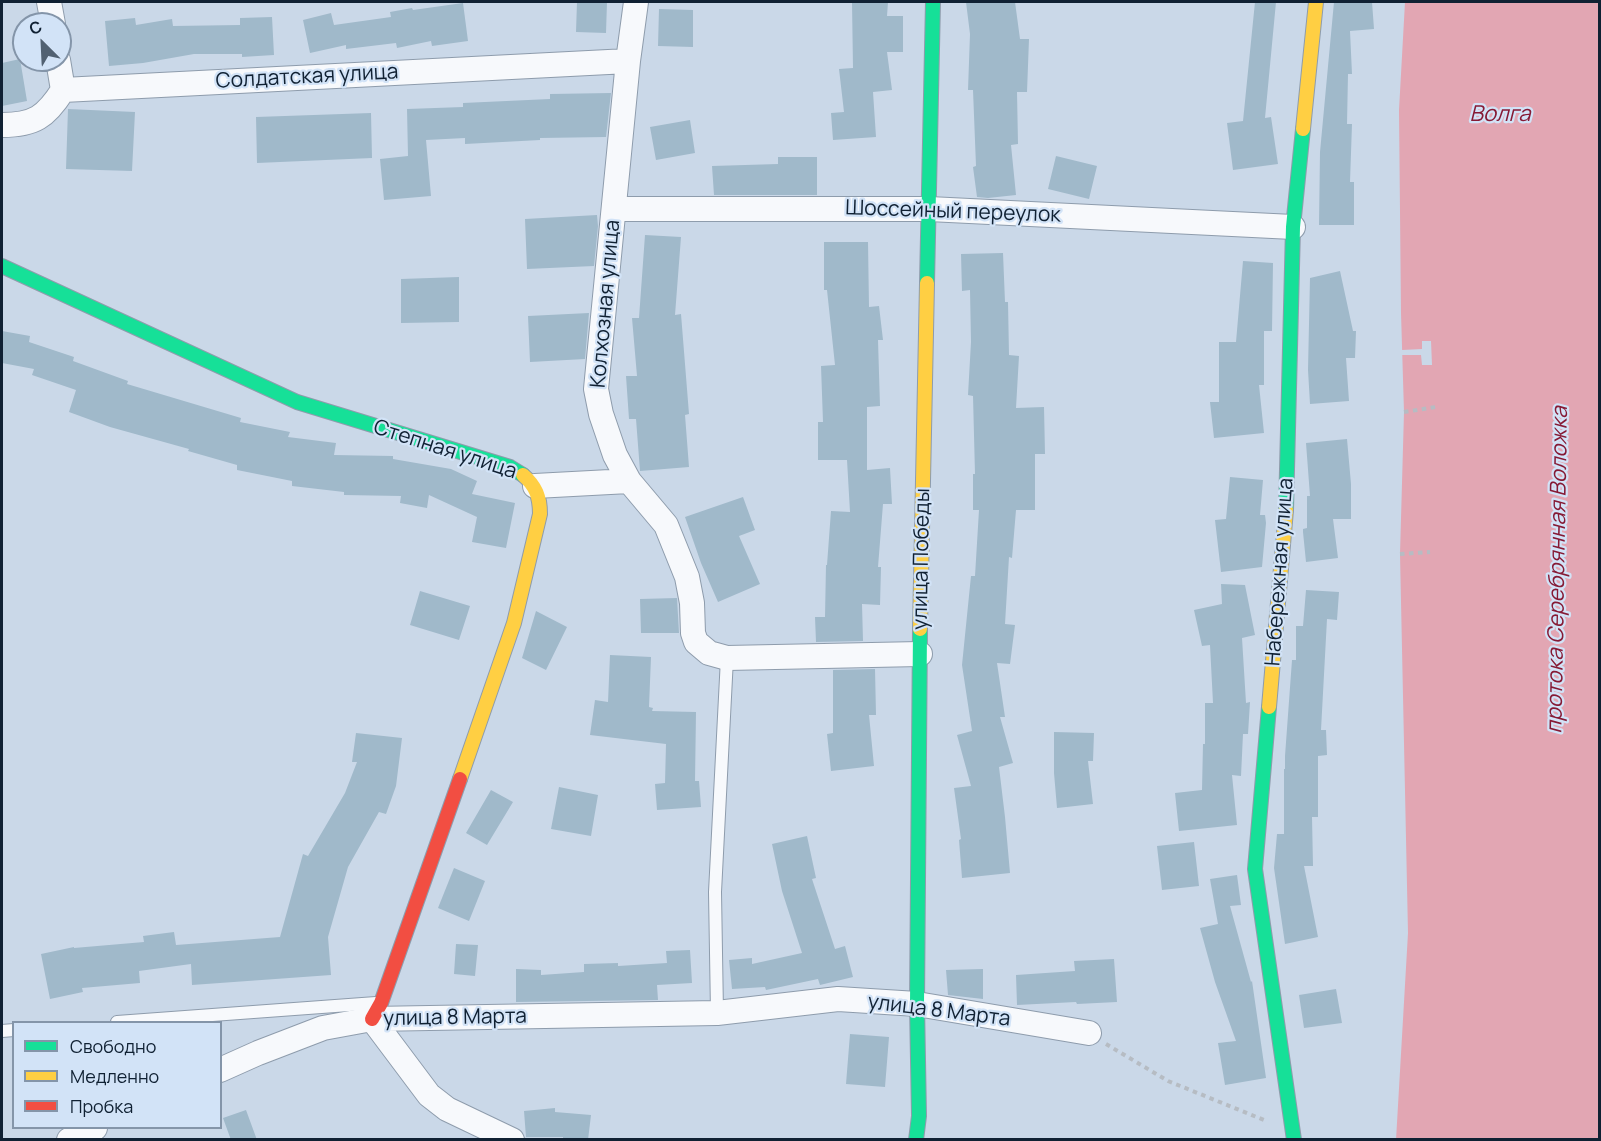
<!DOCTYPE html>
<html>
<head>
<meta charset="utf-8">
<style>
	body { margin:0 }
	#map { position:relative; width:1601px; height:1141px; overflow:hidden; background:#cad8e8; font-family:Manrope,sans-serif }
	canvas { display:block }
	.frame { position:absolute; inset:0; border:3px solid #102133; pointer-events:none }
	.legend { position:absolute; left:12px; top:1021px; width:210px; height:108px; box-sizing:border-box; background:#d2e3f7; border:2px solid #8495a9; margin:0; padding:8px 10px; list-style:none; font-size:18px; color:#102133 }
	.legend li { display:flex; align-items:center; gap:12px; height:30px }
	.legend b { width:30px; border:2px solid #8495a9 }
	.north { position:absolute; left:12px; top:12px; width:60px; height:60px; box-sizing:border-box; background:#d2e3f7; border:2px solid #8495a9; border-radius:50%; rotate:336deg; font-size:16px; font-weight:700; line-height:24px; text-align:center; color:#102133 }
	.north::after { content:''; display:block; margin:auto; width:21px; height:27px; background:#516172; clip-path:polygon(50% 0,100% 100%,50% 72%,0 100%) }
</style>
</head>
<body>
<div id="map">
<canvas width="1601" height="1141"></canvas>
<div class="frame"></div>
<ul class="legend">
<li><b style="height:8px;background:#16e098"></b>Свободно</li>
<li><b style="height:8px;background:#ffcf43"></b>Медленно</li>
<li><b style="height:8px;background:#f24e42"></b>Пробка</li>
</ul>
<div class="north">С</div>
</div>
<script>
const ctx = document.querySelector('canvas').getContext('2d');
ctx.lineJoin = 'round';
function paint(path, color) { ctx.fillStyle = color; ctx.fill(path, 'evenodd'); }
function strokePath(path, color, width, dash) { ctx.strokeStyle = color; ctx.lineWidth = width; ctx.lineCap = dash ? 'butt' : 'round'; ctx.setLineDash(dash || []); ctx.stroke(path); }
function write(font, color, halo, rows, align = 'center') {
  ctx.font = font + ' Manrope,sans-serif'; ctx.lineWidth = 4.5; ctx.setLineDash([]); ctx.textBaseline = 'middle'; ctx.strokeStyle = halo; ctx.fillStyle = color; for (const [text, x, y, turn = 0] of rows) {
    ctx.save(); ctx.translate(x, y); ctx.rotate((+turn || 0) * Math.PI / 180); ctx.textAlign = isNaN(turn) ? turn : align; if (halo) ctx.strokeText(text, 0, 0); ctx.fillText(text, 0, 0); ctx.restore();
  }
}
paint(new Path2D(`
	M1405,2H1599V1139L1396,1140L1408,933L1400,554L1404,412L1401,313L1399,110Z`), '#e2a6b3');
paint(new Path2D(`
	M1422,341H1431L1432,365H1422L1421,355H1402V350L1422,349Z`), '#cad8e8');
paint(new Path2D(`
	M577,2H607L606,33L576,32Z
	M852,2H888L887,16H903V52H887L892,90L873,92L876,137L833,140L831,113L844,112L839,69L853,68Z
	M966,2H1015L1020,39H1029L1027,92H1017L1018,144L1011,145L1016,195L988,198L977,197L973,167L976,166L973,90H968L970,34Z
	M1255,2H1276L1265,118L1271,117L1278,164L1233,170L1227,123L1243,121Z
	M1334,2H1372L1374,29L1350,31L1352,74H1348L1347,124H1352L1350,182H1354V225H1319L1320,152Z
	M463,3L468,41L432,46L431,41L397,48L396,43L346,49V45L310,53L303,20L331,13L334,25L391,17L390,12L412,8L413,10Z
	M659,9L693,10V47L658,46Z
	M272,17L274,55L242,57V54H194L143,63L109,66L105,21L135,18L136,25L172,19L173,26L240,25V18Z
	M20,59L27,101L2,106V63Z
	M611,93L606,137L540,138V140L465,144V138L426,140L431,196L384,200L380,159L408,156L407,109L463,107V103L550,99V94Z
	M68,109L135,112L132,171L66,169Z
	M371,113L372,158L257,163L256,117Z
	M690,120L695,153L656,160L650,127Z
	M1056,156L1097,166L1089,199L1048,189Z
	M778,157H817V195H714L712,166L778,164Z
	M597,215L598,226L594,266L527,269L525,219Z
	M645,235L681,237L675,315L681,314L689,414L685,415L689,467L640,471L636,419H629L626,376H637L632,318H639Z
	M824,242H868L869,307L879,306L883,340H878L880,406L867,407V470L890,468L892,504H883L878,567H881L880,605L862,604L863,641L816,642L815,617H825L826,565H827L831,511L850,512L847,460H818V422H823L821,366L835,365L827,290H824Z
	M1003,253L1005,302H1008L1009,355L1019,356L1016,408L1044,407L1045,454H1035V510H1016L1012,558L1009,557L1005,624L1015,625L1010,664L997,663L1005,717H1000L1013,763L999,767L1005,817L1010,873L962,878L959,840L961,839L954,788L971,786L957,735L972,731L962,665L971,576H975L979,510H973V474H975L973,396L968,395L971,342L970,290L962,291L961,254Z
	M1243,261L1273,263L1272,331H1264V385H1259L1264,433L1214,438L1210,402H1219V342H1236Z
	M1340,271L1353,331H1356L1355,358H1346L1349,401L1310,404L1308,370L1310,278Z
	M459,277V322L401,323V279Z
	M589,313L585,359L530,362L528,316Z
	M2,331L30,336L29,342L74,357L73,361L128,381L127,384L241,418L240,422L290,432L288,437L336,443L334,455L393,456V459L451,469L477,481L472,494L515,503L506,548L472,542L477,517L429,495L427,508L400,503L401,496L344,495V492L292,486V481L237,470V465L188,451L189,449L110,427L69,412L76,390L32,375L34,369L2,363Z
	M1347,439L1351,484V519H1333L1338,558L1306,562L1303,532V529L1307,528V496H1310L1306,443Z
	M1230,477L1263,480L1260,515H1265L1266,523L1262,567L1221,572L1215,520L1226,519Z
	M743,497L755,530L739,536L760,584L718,602L701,563L685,517Z
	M1221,584L1245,585L1255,635L1242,638L1246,703L1250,702L1248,734H1243L1241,776L1232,775L1237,825L1179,831L1175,793L1202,790L1203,744H1205V703H1213L1210,645L1202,646L1194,610L1222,604Z
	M1306,590L1339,592L1337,620L1327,619L1321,730H1326L1327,755L1318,756V817H1312L1313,866H1304L1318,937L1285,944L1274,868L1277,834H1284V769H1285V756L1292,660H1296V626H1303Z
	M420,591L470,606L459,640L410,625Z
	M677,598L679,633H641L640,599Z
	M536,611L567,627L546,670L522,658Z
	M610,655L651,657L649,707L653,708L652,711L696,712L695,781H699L701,807L657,810L655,784L665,783L666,744L590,735L595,700L608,702Z
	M875,669L876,715H869L874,766L831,771L827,734L833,733V670Z
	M1054,732L1094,733L1093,761H1088L1093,804L1057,808L1054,773Z
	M356,733L402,738L396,786L386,814L379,812L348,867L328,937L331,975L192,985L191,964L139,971L140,983L82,988L83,992L50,999L41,954L74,947V948L144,942L143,936L174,932L176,945L280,937L303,854L308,856L345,793L357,762H352Z
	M559,787L598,795L591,836L551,829Z
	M491,790L513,802L487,845L466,833Z
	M807,836L816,878L812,879L835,949L845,946L853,977L820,985L818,979L766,990L765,987L732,989L729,960L752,958V964L802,953L782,891L772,844Z
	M1194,842L1199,886L1162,890L1157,846Z
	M454,868L485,881L469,921L438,908Z
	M1237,875L1241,905L1230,906L1251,982L1252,981L1266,1078L1225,1085L1218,1043L1236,1041L1215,982L1200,928L1218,924L1210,879Z
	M456,944L478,945L475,976L454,974Z
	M690,950L692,983L657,985L658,1000L516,1002V969L541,970V975L584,972V964L618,963V966L667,963L666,951Z
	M1114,959L1117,1002L1077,1004L1076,1002L1017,1005L1016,975L1075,971L1074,961Z
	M983,969V999L948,995L946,970Z
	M1336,989L1342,1023L1304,1028L1299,995Z
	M850,1034L889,1037L885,1087L846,1084Z
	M555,1108V1112L591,1115L588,1140H563V1137H526L524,1111Z
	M246,1110L257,1140H231L223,1118Z`), '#a0b9ca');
const lane = new Path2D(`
	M717,1013L715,892L727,658
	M117,1022L376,1003
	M2,1031L14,1030`);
const street = new Path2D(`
	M49,2L53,24
	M636,2L628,61L596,389L601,414L615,455L629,481L666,525L687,577L692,603L693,633L696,642L709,653L727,658L920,654
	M58,60L63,90
	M2,125C34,125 46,117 63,90L628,61
	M614,209H929L1293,227
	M535,486L629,481
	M372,1019L717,1013L838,999L917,1004L1089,1033
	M220,1070L258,1053L323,1028L372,1019L429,1095L447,1109L512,1140
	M69,1140L95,1128`);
const fast = new Path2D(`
	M2,266L297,402L510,467L523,475
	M927,283L933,2
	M1286,510L1293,227L1303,129
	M1269,707L1255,869L1294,1140
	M916,1140L919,1116L917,1004L920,629`);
const slow = new Path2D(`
	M1303,129L1316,2
	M920,629L927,283
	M1269,707L1286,510
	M460,779L514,623L540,514C540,497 536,486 523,475`);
const jam = new Path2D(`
	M372,1019L381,1003L460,779`);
strokePath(lane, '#8e9cac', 14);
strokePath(street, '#8e9cac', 26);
strokePath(fast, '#8e9cac', 16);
strokePath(slow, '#8e9cac', 16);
strokePath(jam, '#8e9cac', 16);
strokePath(new Path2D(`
	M1404,412L1436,407
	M1400,554L1430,552
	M1106,1044L1168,1081L1264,1120`), '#b6bcc3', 4, [4.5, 4.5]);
strokePath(lane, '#f7f9fc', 12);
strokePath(street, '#f7f9fc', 24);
strokePath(fast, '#16e098', 14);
strokePath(slow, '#ffcf43', 14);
strokePath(jam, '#f24e42', 14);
write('21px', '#102133', '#d2e3f7', [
	["Солдатская улица",307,77,-3],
	["Шоссейный переулок",953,212,2],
	["Колхозная улица",606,304,-85],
	["Степная улица",445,450,18],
	["улица Победы",922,559,-89],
	["Набережная улица",1280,572,-86],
	["улица 8 Марта",939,1011,7],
	["улица 8 Марта",455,1018,-1]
]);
write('italic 22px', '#861a35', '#d2e3f7', [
	["Волга",1500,115],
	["протока Серебрянная Воложка",1558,570,-89]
]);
</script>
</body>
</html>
